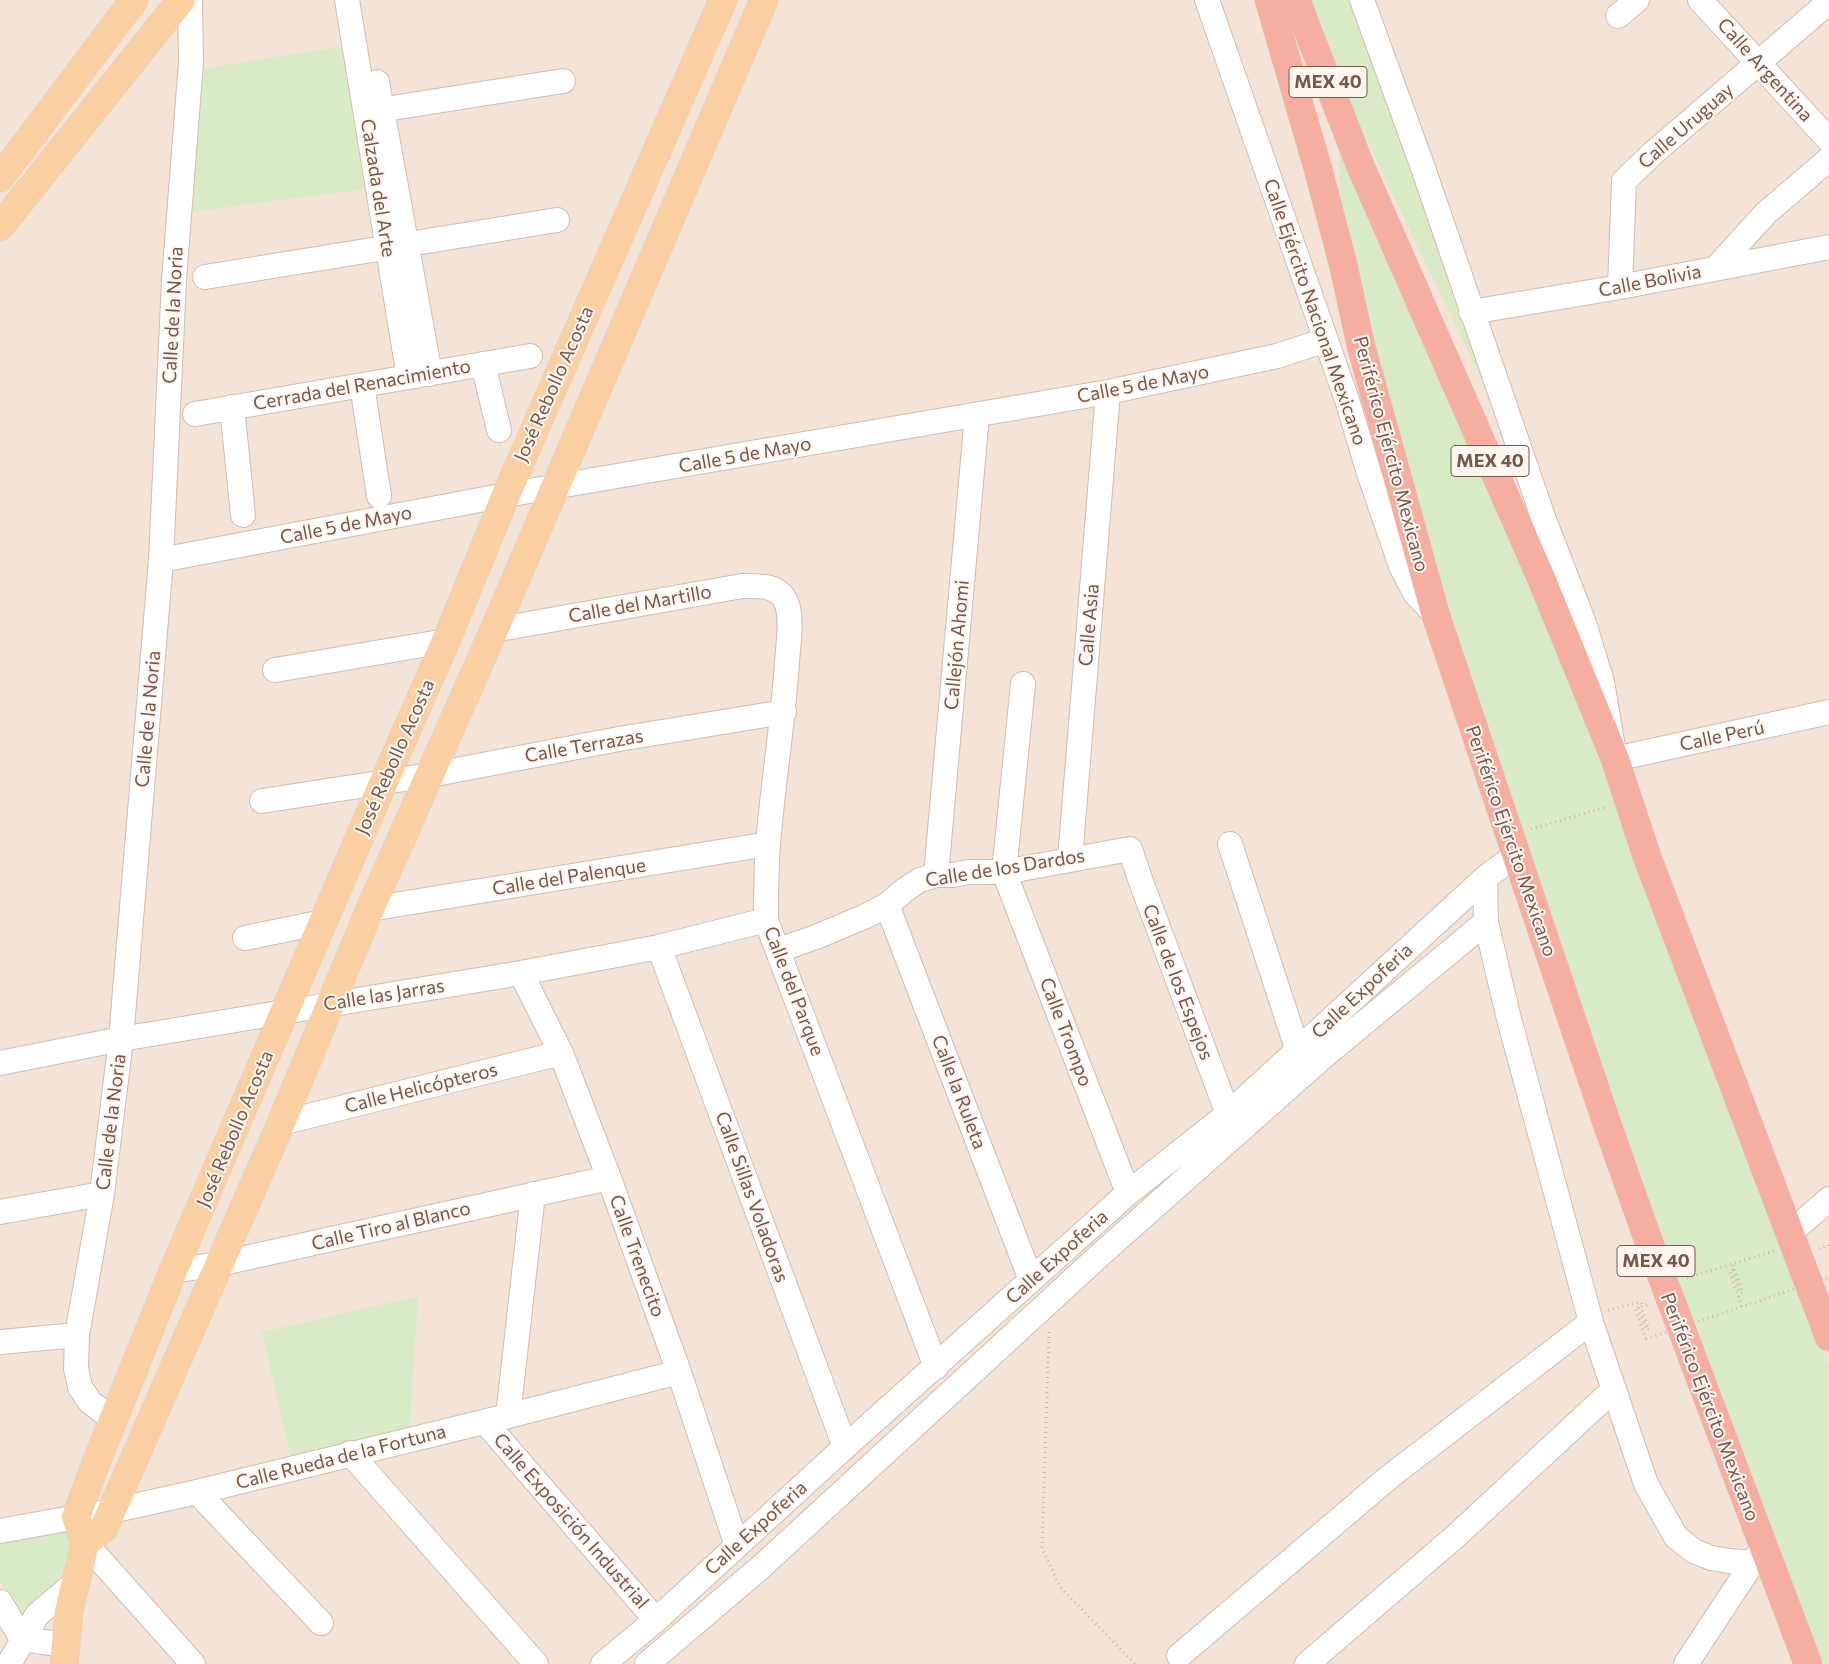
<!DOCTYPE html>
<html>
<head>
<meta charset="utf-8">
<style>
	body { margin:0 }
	canvas { display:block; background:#fcf3e9 }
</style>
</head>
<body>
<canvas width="1829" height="1664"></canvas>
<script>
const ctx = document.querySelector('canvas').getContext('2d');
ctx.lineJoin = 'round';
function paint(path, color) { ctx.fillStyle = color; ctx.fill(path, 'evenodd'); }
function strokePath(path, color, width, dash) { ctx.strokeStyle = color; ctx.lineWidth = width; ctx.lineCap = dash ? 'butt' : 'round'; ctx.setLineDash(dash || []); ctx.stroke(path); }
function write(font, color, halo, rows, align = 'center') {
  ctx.font = font + ' Commissioner,sans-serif'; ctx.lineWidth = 4; ctx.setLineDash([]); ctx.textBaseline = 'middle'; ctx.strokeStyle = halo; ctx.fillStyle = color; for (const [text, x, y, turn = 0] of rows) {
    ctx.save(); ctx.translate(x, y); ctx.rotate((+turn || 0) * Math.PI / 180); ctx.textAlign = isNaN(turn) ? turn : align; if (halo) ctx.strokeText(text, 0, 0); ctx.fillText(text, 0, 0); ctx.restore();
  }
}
paint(new Path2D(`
	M0,0H1829V1664H0Z`), '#f4e4d7');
paint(new Path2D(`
	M1299,0H1354L1484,384Z
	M350,45L373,188L190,212L195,70Z
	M1339,139L1606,743L1829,1368V1664H1815L1469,705L1339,212Z
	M418,1296L409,1438L293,1467L262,1332Z
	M70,1525L76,1548L66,1579L22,1616L0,1580V1537Z`), '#d9ebc6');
const minor = new Path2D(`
	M347,0L409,377
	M1207,0L1348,403L1368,470L1401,566L1415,593L1436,616
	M1362,0L1422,165L1543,517L1584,623L1602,682L1615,759L1829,712
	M1700,0L1829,140
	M1618,16L1637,0
	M377,82L430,374
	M367,112L563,81
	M1716,268L1766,213L1829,159
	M205,277L557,220
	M1620,287L1624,181L1652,154L1829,2
	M1471,312L1620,287L1829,247
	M483,364L499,430
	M362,385L379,496
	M232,407L243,515
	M195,414L530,356
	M161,560L506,495L1108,392L1277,356L1326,340
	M494,630L742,586C756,586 775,584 784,598C794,613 788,645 787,662C783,723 773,783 768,844C766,869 766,894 766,920L936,1367
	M275,670L446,641
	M1023,684L1004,872L1128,1193
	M262,801L430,775L619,739L784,712
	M1230,844L1298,1051
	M1070,859L1108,392
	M936,875L977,415
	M1485,878L1486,922L1508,1015L1591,1322L1646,1484L1676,1537L1694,1551L1711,1558L1729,1561L1752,1563
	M887,905L1031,1280
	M370,909L768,844
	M245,938L323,922
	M659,947L845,1447
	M779,950L816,937L866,916L887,905L906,889L920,880L936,875H953L968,872H1004L1130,849L1140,879L1228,1114
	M521,973L561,1053L609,1178L679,1372L737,1546
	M0,1063L121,1039L521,973L659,947L766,920
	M281,1123L561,1053
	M0,1212L102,1194
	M1789,1234L1829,1199
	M173,1271L218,1264L609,1178
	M0,1342L77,1335
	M508,1416L533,1194
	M114,1420L90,1402L80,1387L76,1368L77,1335L102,1194L121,1039L161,560L174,280L191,62L190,0
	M485,1422L656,1620
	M350,1453L536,1664
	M197,1492L321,1623
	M0,1531L111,1511L197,1492L508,1416L679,1372
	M85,1543L193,1664
	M0,1602L22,1639L65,1645
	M1179,1656L1388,1478L1591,1322
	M9,1664L37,1615L76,1582
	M603,1664L656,1620L845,1447L1128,1193L1228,1114L1485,878L1516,855
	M647,1664L761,1567L1101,1254L1324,1056L1486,922
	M1307,1664L1457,1535L1614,1389
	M1686,1664L1759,1553`);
const major = new Path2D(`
	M0,178L134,0
	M0,227L181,0
	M85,1543L104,1528L281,1123L370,909L494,630L764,0
	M64,1664L69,1611L85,1543L76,1517L96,1463L173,1271L367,820L446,641L506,495L723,0`);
const highway = new Path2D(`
	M1269,0L1318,169L1343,264L1361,346L1436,616L1605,1118L1651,1248L1808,1664
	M1296,0L1360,165L1541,578L1615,759L1646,854L1829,1337`);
strokePath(minor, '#d1bcb0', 26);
strokePath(major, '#d9d0cd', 29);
strokePath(highway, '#d9d0cd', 29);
strokePath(new Path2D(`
	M1531,829L1606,807
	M1819,1249L1828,1245L1829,1248
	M1733,1265L1743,1292L1740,1293L1733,1270L1730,1272L1742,1307
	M1687,1278L1774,1251
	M1608,1310L1641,1302L1643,1306
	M1049,1332L1042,1548L1060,1587L1135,1664
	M1646,1339L1635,1309L1638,1308L1647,1330L1649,1329L1641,1307L1650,1304`), '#d7b2a3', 3, [1, 4]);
strokePath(minor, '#fff', 24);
strokePath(major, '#fad0a2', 28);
strokePath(highway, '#f6aea0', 28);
strokePath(new Path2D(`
	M1646,1339L1829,1277`), '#d7b2a3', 3, [1, 4]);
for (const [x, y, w] of [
	[1328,82,78],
	[1490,461,78],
	[1656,1261,78]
]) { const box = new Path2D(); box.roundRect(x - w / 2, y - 15.5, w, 31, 4); ctx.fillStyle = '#fff7ef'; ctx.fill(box); strokePath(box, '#77574c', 1); }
write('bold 18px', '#77574c', null, [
	["MEX 40",1328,82],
	["MEX 40",1490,461],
	["MEX 40",1656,1261]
]);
write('19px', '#77574c', '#fff7ef', [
	["Calle Argentina",1765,70,48],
	["Calle Uruguay",1686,126,-41],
	["Calzada del Arte",378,188,81],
	["Calle Bolivia",1650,281,-11],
	["Calle Ejército Nacional Mexicano",1315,312,71],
	["Calle de la Noria",173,315,-87],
	["José Rebollo Acosta",554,384,-66],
	["Calle 5 de Mayo",1143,384,-11],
	["Cerrada del Renacimiento",362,385,-10],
	["Periférico Ejército Mexicano",1391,454,75],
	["Calle 5 de Mayo",745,455,-10],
	["Calle 5 de Mayo",346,525,-11],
	["Calle del Martillo",640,604,-10],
	["Calle Asia",1089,625,-85],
	["Callejón Ahomi",957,645,-85],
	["Calle de la Noria",148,719,-85],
	["Calle Perú",1722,736,-12],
	["Calle Terrazas",584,746,-10],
	["José Rebollo Acosta",395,757,-66],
	["Periférico Ejército Mexicano",1511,841,71],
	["Calle de los Dardos",1005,868,-9],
	["Calle del Palenque",569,877,-9],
	["Calle de los Espejos",1178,982,69],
	["Calle del Parque",794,991,69],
	["Calle Expoferia",1362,991,-43],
	["Calle las Jarras",384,995,-9],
	["Calle Trompo",1066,1032,69],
	["Calle Helicópteros",421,1088,-14],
	["Calle la Ruleta",959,1092,69],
	["Calle de la Noria",111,1122,-83],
	["José Rebollo Acosta",235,1129,-67],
	["Calle Sillas Voladoras",752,1197,70],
	["Calle Tiro al Blanco",391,1226,-13],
	["Calle Trenecito",637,1256,70],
	["Calle Expoferia",1057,1257,-42],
	["Periférico Ejército Mexicano",1710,1407,69],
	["Calle Rueda de la Fortuna",341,1457,-14],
	["Calle Exposición Industrial",571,1521,49],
	["Calle Expoferia",756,1528,-42]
]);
</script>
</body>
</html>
